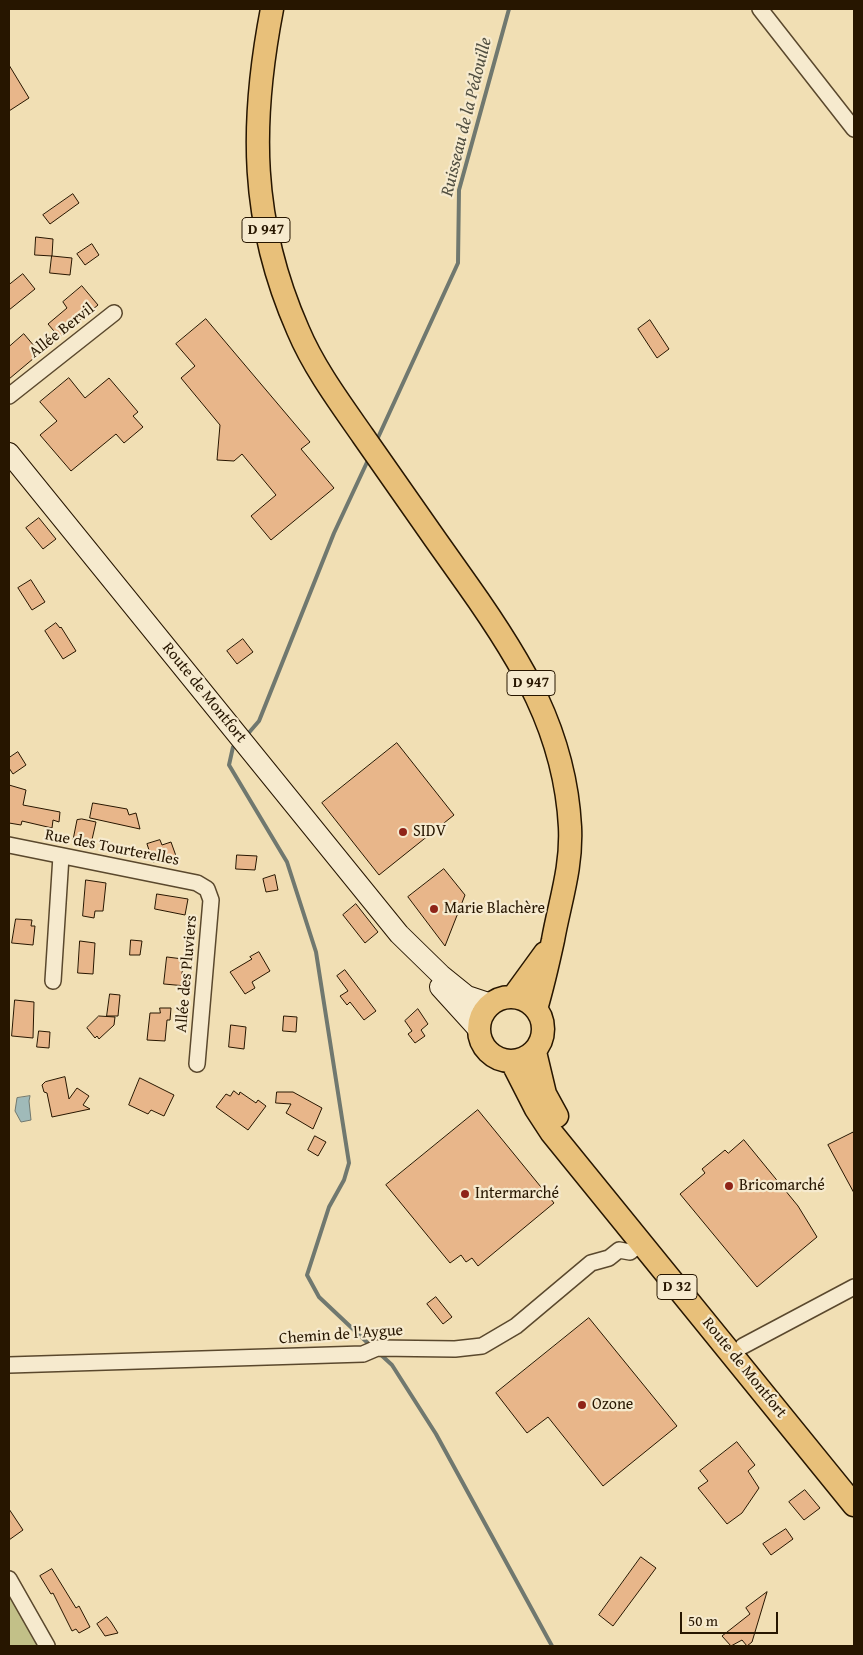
<!DOCTYPE html>
<html>
<head>
<meta charset="utf-8">
<style>
	body { margin:0 }
	#map { position:relative; width:863px; height:1655px; overflow:hidden; background:#f1dfb4; font-family:"Gentium Book Plus",serif }
	canvas { display:block }
	.frame { position:absolute; inset:0; border:10px solid #271600; pointer-events:none }
	.scale { position:absolute; left:680px; top:1612px; width:98px; height:22px; box-sizing:border-box; border:2px solid #271600; border-top:0; padding-left:6px; font-size:15px; line-height:18px; white-space:nowrap; color:#271600; -webkit-text-stroke:4px #f6eace; paint-order:stroke }
</style>
</head>
<body>
<div id="map">
<canvas width="863" height="1655"></canvas>
<div class="frame"></div>
<div class="scale">50 m</div>
</div>
<script>
const ctx = document.querySelector('canvas').getContext('2d');
ctx.lineJoin = 'round';
function paint(path, color) { ctx.fillStyle = color; ctx.fill(path, 'evenodd'); }
function strokePath(path, color, width, dash) { ctx.strokeStyle = color; ctx.lineWidth = width; ctx.lineCap = dash ? 'butt' : 'round'; ctx.setLineDash(dash || []); ctx.stroke(path); }
function write(font, color, halo, rows, align = 'center') {
  ctx.font = font + ' "Gentium Book Plus",serif'; ctx.lineWidth = 4.5; ctx.setLineDash([]); ctx.textBaseline = 'middle'; ctx.strokeStyle = halo; ctx.fillStyle = color; for (const [text, x, y, turn = 0] of rows) {
    ctx.save(); ctx.translate(x, y); ctx.rotate((+turn || 0) * Math.PI / 180); ctx.textAlign = isNaN(turn) ? turn : align; if (halo) ctx.strokeText(text, 0, 0); ctx.fillText(text, 0, 0); ctx.restore();
  }
}
paint(new Path2D(`
	M9,1589L40,1646H9Z`), '#c2c088');
const water = new Path2D(`
	M30,1096L29,1101L31,1120L21,1122L15,1111L17,1098Z`);
paint(water, '#a0bab9');
strokePath(water, '#70786f', 1);
strokePath(new Path2D(`
	M376,442L458,263L459,190L509,9
	M246,736L259,721L334,533L369,458
	M237,744L233,747L229,765L287,862L316,952L349,1163L344,1180L329,1207L307,1275L319,1297L372,1347
	M379,1353L392,1365L436,1434L552,1646`), '#70786f', 4);
const building = new Path2D(`
	M9,65L29,98L9,111Z
	M73,194L79,203L50,224L43,215Z
	M36,237L53,239L52,256L35,255Z
	M92,244L99,255L85,265L77,254Z
	M52,256L72,258L70,275L50,273Z
	M23,274L35,289L9,310V285Z
	M82,286L98,305L59,337L48,324L67,308L63,302Z
	M206,319L310,442L301,449L334,488L271,540L251,516L276,495L242,454L234,461L217,460L220,425L181,378L195,366L176,344Z
	M650,320L669,349L657,358L638,329Z
	M24,334L40,353L9,379V347Z
	M69,378L85,398L109,378L138,412L133,416L143,427L124,443L116,434L71,471L40,435L57,421L40,402Z
	M39,518L56,539L43,549L26,528Z
	M31,580L45,602L32,610L18,588Z
	M56,623L60,628L61,627L76,651L63,659L45,631Z
	M243,639L253,652L237,664L227,651Z
	M397,743L454,815L379,875L322,803Z
	M18,752L26,765L13,774L9,768V758Z
	M9,785L26,790L23,805L60,812L59,822L53,820L52,828L22,821L21,825L9,823Z
	M93,803L127,809L129,815L136,813L140,829L90,818Z
	M82,819L96,822L91,844L73,840L77,820Z
	M160,840L162,845L171,842L176,856L153,862L147,844Z
	M237,855L257,856L255,870L236,869Z
	M444,869L465,895L445,946L408,897Z
	M275,875L278,890L266,892L263,879Z
	M86,880L106,883L103,911H95L94,918L83,916Z
	M157,894L188,899L185,915L155,909Z
	M356,904L378,932L365,943L343,915Z
	M16,919L32,920L31,926H35L33,945L12,943Z
	M131,940L142,941L140,955H130Z
	M80,941L95,943L93,974L78,973Z
	M259,952L270,971L252,982L255,988L245,994L230,972L252,959L250,957Z
	M167,957L183,959L182,974L187,975L186,986L164,984Z
	M345,970L376,1011L364,1020L350,1002L347,1005L340,996L348,991L337,976Z
	M110,994L120,995L118,1016H107Z
	M15,1000L34,1002L33,1038L12,1036Z
	M160,1008H171L170,1020H167L165,1041L147,1040L150,1013H160Z
	M418,1009L428,1024L421,1030L425,1036L415,1043L408,1034L412,1031L405,1021Z
	M99,1016L115,1017L114,1025L99,1039L97,1036L95,1038L87,1028Z
	M284,1016L297,1017L296,1032L283,1031Z
	M231,1025L246,1027L244,1049L229,1047Z
	M39,1031L50,1032L49,1048L37,1047Z
	M65,1077L69,1099L77,1088L89,1096L83,1105L90,1109L52,1117L47,1093L44,1092L42,1085L45,1082Z
	M140,1078L174,1095L164,1116L151,1110L148,1114L129,1105Z
	M234,1091L239,1095L240,1092L256,1103L258,1100L266,1106L248,1130L216,1107L226,1094L230,1096Z
	M277,1092H293L322,1108L313,1129L286,1113L291,1104L276,1103Z
	M478,1110L554,1203L478,1266L472,1258L466,1262L461,1255L450,1263L386,1185Z
	M854,1132V1193L828,1145Z
	M315,1136L326,1142L318,1156L308,1150Z
	M744,1140L798,1206L817,1237L757,1287L680,1194L705,1173L702,1169L725,1150L728,1153Z
	M436,1297L452,1317L443,1324L427,1304Z
	M589,1318L677,1426L603,1486L548,1417L527,1433L496,1393Z
	M737,1442L755,1465L748,1471L759,1488L742,1513L727,1524L698,1488L708,1481L700,1471Z
	M805,1490L820,1508L804,1520L789,1502Z
	M9,1509L23,1530L9,1540Z
	M786,1529L793,1539L771,1555L763,1544Z
	M641,1557L656,1568L613,1626L599,1615Z
	M52,1569L76,1608L79,1606L90,1627L79,1633L76,1629L72,1631L53,1593L51,1594L40,1576Z
	M767,1592L752,1642L747,1646L742,1640L731,1646L722,1636L750,1614L746,1608Z
	M107,1617L111,1622L118,1633L105,1636L97,1624Z`);
paint(building, '#e8b68a');
strokePath(building, '#271600', 1);
const minor = new Path2D(`
	M760,9L854,129
	M9,396L114,313
	M9,845L197,883L207,889L211,900L197,1064
	M53,981L61,856
	M743,1346L854,1287
	M9,1365L363,1354L377,1348L455,1349L482,1346L516,1326L591,1263L609,1258L619,1250L630,1252L641,1243
	M9,1579L47,1646`);
const secondary = new Path2D(`
	M9,453L399,934L441,975L467,996L491,1004
	M440,987L479,1030`);
const primary = new Path2D(`
	M272,9C250,123 250,221 298,330C314,368 340,403 363,436C398,486 432,535 467,584C521,660 565,731 570,827C572,868 560,901 553,940C548,963 543,985 536,1009
	M479 1029a32 32 0 1 1 64 0a32 32 0 1 1-64 0Z
	M513,997L545,953
	M535,1052L545,1094L557,1116
	M512,1062L536,1109L551,1132L854,1505`);
strokePath(minor, '#5a482d', 18);
strokePath(secondary, '#271600', 22);
strokePath(primary, '#271600', 25);
strokePath(minor, '#f6eace', 15);
strokePath(secondary, '#f6eace', 20);
strokePath(primary, '#e8c07a', 22);
for (const [x, y, r, color] of [
	[403,832,5,"#8f2418"],
	[434,909,5,"#8f2418"],
	[729,1186,5,"#8f2418"],
	[465,1194,5,"#8f2418"],
	[582,1405,5,"#8f2418"]
]) { const dot = new Path2D(); dot.arc(x, y, r, 0, 2 * Math.PI); ctx.fillStyle = color; ctx.fill(dot); strokePath(dot, '#f6eace', 2); }
for (const [x, y, w] of [
	[266,230,48],
	[531,683,48],
	[677,1287,40]
]) { const box = new Path2D(); box.roundRect(x - w / 2, y - 12.5, w, 25, 4); ctx.fillStyle = '#f6eace'; ctx.fill(box); strokePath(box, '#271600', 1); }
write('bold 15px', '#271600', null, [
	["D 947",266,230],
	["D 947",531,683],
	["D 32",677,1287]
]);
write('16px', '#271600', '#f6eace', [
	["Allée Bervil",62,331,-38],
	["Route de Montfort",204,693,51],
	["Rue des Tourterelles",112,848,11],
	["Allée des Pluviers",187,974,-85],
	["Chemin de l'Aygue",341,1335,-4],
	["Route de Montfort",744,1368,51]
]);
write('16px', '#271600', '#f6eace', [
	["SIDV",413,832],
	["Marie Blachère",444,909],
	["Bricomarché",739,1186],
	["Intermarché",475,1194],
	["Ozone",592,1405]
], 'left');
write('italic 18px', '#514f41', '#f6eace', [
	["Ruisseau de la Pédouille",467,117,-76]
]);
</script>
</body>
</html>
